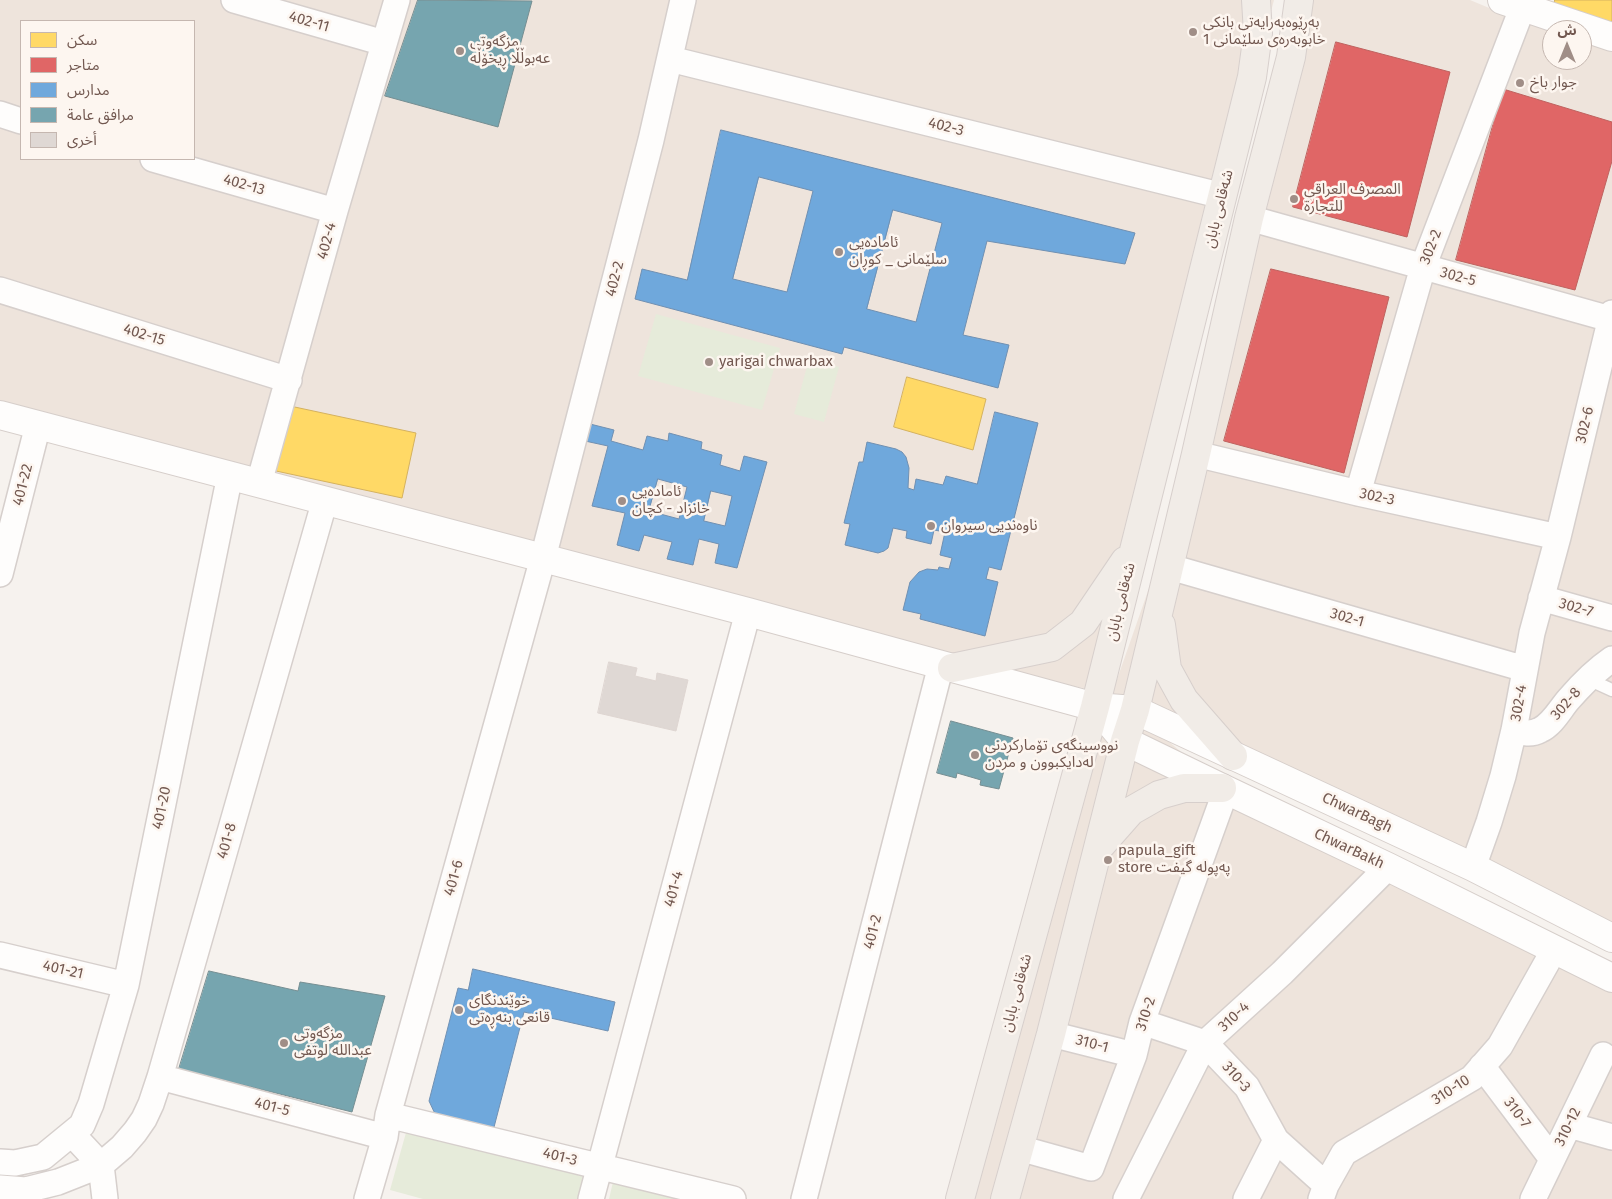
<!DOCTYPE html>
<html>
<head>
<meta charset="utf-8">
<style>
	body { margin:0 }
	#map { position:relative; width:1612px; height:1199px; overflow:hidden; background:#f6f2ee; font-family:"Fira Sans","Noto Sans Arabic",sans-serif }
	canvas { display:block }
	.legend { position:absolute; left:20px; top:20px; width:175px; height:140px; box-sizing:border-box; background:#fdf6f0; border:1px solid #c5b7b0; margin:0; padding:6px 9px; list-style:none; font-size:15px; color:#725850 }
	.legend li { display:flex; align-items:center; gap:10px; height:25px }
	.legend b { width:25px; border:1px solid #c5b7b0 }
	.north { position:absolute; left:1542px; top:20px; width:50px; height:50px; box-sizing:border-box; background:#fdf6f0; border:1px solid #c5b7b0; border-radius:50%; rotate:0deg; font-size:14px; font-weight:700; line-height:20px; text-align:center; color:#725850 }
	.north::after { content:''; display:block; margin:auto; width:18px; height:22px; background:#a08e87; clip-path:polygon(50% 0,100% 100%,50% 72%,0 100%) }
</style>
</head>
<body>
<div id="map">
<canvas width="1612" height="1199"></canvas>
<ul class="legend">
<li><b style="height:14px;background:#ffd966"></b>سكن</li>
<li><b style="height:14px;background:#e06666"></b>متاجر</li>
<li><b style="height:14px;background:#6fa8dc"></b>مدارس</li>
<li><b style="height:14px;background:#76a5af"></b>مرافق عامة</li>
<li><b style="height:14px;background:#dfd8d4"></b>أخرى</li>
</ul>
<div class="north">ش</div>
</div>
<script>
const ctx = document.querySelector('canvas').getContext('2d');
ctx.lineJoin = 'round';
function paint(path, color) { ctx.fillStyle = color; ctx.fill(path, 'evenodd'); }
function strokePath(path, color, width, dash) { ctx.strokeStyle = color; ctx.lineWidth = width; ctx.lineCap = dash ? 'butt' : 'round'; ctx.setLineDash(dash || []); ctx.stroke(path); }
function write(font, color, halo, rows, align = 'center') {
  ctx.font = font + ' "Fira Sans","Noto Sans Arabic",sans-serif'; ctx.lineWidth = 5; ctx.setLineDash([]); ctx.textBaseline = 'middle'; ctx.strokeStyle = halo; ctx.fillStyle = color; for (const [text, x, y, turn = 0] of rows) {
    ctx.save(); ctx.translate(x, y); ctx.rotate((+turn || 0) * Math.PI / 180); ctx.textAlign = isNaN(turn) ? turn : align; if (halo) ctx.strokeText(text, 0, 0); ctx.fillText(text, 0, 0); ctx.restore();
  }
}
paint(new Path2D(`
	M0,0H1274L1223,196L1114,688L1196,454L1301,0H1470L1506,15L1552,31V60H1582V42L1612,52V937L1115,696L1226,790L1612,978V1199H975L1027,1000L1112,694L949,660L0,412ZM21,21H194V159H21Z`), '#eee4dc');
paint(new Path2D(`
	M656,314L780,348L762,410L638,376Z
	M809,359L839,367L824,422L794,414Z
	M407,1129L585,1177L579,1199H423L390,1190Z
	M613,1182L681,1199H609Z`), '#e6ebda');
const homes = new Path2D(`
	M1555,0H1612V31L1554,7Z
	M907,377L986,399L973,450L894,427Z
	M290,406L416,433L402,498L276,471Z`);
paint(homes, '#ffd966');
strokePath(homes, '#d5b25f', 1);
const shops = new Path2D(`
	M1336,42L1450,72L1407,237L1293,207Z
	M1503,89L1612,122V161L1575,290L1456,260Z
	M1271,269L1389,297L1344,473L1224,441Z`);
paint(shops, '#e06666');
strokePath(shops, '#bf625f', 1);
const schools = new Path2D(`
	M721,130L1135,233L1125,264L987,241L963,335L1009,345L998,388L844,347L842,354L635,299L642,269L687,280ZM759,177L813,191L787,292L733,279ZM893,210L942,223L916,322L867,309Z
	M995,412L1038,423L1001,570L989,567L986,579L998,582L985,636L920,619L921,614L903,610L910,582L919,572L927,569L938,570L939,567L949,569L952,558L940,555L945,532L934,530L931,544L906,538L907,531L893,528L888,548L884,551L878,553L845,545L850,524L844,523L859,462H863L867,442L896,449L902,452L906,457L909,468L908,488L914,490L916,479L943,485L946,476L977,484Z
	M590,424L614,430L611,441L643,450L647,436L668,441L669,433L702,442L701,449L722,455L720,465L740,471L744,456L767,462L737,568L715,563L719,544L699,539L693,565L667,559L672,542L644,535L639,551L617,545L625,513L592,506L608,446L585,441ZM658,479L687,487L679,519L649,511ZM711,491L732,496L725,526L704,521Z
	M473,969L615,1002L608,1031L524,1012L493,1131L436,1116L429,1101L458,988L468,990Z`);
paint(schools, '#6fa8dc');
strokePath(schools, '#7090b2', 1);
const public = new Path2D(`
	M418,0L532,1L498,127L385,96Z
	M951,721L1013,738L999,789L980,785L981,780L957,773L956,778L937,773Z
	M209,971L298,991L300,982L385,996L352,1112L179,1069Z`);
paint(public, '#76a5af');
strokePath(public, '#758e92', 1);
const building = new Path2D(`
	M609,662L637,668L635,676L656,681L657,673L688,680L676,731L598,713Z`);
paint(building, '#dfd8d4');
strokePath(building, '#ded5d1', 1);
const lane = new Path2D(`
	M1588,679L1612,690`);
const street = new Path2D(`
	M234,0L384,43
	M670,59L1223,196
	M0,114L21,121
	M153,159L335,211
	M1249,218L1610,319
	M0,290L289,380
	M1196,454L1358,493L1558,537
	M259,483L335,211L397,0
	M1358,493L1423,267L1523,6
	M1170,567L1525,669
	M0,574L38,425
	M1541,598L1612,618
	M1514,730C1523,733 1531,735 1540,730C1553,724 1560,709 1569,699C1582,684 1596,670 1612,659
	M1473,867L1489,822L1503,776L1514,730L1532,633L1558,537L1612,313
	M0,955L126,985
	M1142,1022L1205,1043L1247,1087L1276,1140L1326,1185
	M1051,1034L1134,1055
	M1482,1066L1552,1159
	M160,1077L385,1137
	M388,1115L733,1199
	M1569,1125L1612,1137
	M72,1134L101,1165L105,1199
	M1019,1148L1091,1168L1134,1055L1142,1022L1226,790
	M0,1162L15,1163L43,1157L82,1125L91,1104L126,985L230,475
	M0,1188L26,1190L58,1182L101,1165L122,1147L135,1132L144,1119L151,1104L160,1077L325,500
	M367,1199L385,1137L388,1115L543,558L651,140L683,0
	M591,1199L748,612
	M804,1199L941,665
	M1126,1199L1205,1043L1282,973L1388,867
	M1246,1199L1276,1140
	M1321,1199L1326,1185L1344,1153L1472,1078L1500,1046L1554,950
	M1533,1199L1603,1055`);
const secondary = new Path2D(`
	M1502,0L1612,37
	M0,415L748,612L1095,707L1135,710L1473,867L1612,938
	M1110,723L1125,741L1222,788L1388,867L1612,978`);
const primary = new Path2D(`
	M1161,625L1167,669L1184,700L1233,756
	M952,668L1052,647L1083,623L1125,561
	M1101,845L1131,811L1159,795L1184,788H1222
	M960,1199L1095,707L1252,77L1258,33L1256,0
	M1005,1199L1051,1034L1125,741L1135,710L1196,454L1249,218L1291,57L1299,0`);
strokePath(lane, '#d6cfcc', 15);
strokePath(street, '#d6cfcc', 28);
strokePath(secondary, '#d6ceca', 30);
strokePath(primary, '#d7cfcc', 30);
strokePath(lane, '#fefdfc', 12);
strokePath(street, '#fefdfc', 25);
strokePath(secondary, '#fefdfc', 28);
strokePath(primary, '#f1ece7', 28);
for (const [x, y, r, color] of [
	[1193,32,5,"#a08e87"],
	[460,51,5,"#a08e87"],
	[1520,83,5,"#a08e87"],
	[1294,199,5,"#a08e87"],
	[839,252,5,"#a08e87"],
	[709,362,5,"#a08e87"],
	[622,501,5,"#a08e87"],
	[931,526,5,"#a08e87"],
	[975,755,5,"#a08e87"],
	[1108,860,5,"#a08e87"],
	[459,1010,5,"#a08e87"],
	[284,1043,5,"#a08e87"]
]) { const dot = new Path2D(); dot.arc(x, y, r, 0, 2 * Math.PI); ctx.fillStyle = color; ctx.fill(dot); strokePath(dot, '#fdf6f0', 2); }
write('15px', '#725850', '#fdf6f0', [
	["402-11",309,22,16],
	["402-3",946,127,14],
	["402-13",244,185,16],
	["شەقامی بابان",1219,209,-76],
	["402-4",327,241,-75],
	["302-2",1431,247,-69],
	["302-5",1458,277,15],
	["402-2",615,279,-76],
	["402-15",144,335,17],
	["302-6",1585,425,-77],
	["401-22",23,485,-76],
	["302-3",1377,497,12],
	["شەقامی بابان",1121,602,-76],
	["302-7",1576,608,16],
	["302-1",1347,618,16],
	["302-4",1519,703,-80],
	["302-8",1566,704,-49],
	["401-20",162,808,-78],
	["ChwarBagh",1357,813,25],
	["401-8",227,841,-74],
	["ChwarBakh",1349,849,25],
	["401-6",454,878,-74],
	["401-4",674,889,-75],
	["401-2",873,932,-76],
	["401-21",63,970,13],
	["شەقامی بابان",1017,993,-75],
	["310-2",1146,1014,-72],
	["310-4",1234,1017,-43],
	["310-1",1092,1044,15],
	["310-3",1236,1077,49],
	["310-10",1451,1090,-33],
	["401-5",272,1107,15],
	["310-7",1517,1113,53],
	["310-12",1568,1127,-64],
	["401-3",560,1157,14]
]);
write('15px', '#725850', '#fdf6f0', [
	["بەڕێوەبەرایەتی بانکی",1203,23],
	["خابوبەرەی سلێمانی 1",1203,40],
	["مزگەوتی",470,42],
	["عەبوڵڵا ڕیخۆڵە",470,59],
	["جوار باخ",1530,83],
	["المصرف العراقي",1304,190],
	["للتجارة",1304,207],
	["ئامادەیی",849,243],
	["سلێمانی _ کوڕان",849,260],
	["yarigai chwarbax",719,362],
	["ئامادەیی",632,492],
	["خانزاد - کچان",632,509],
	["ناوەندیی سیروان",941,526],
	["نووسینگەی تۆمارکردنی",985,746],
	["لەدایکبوون و مردن",985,763],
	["papula_gift",1118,851],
	["store پەپولە گیفت",1118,868],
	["خوێندنگای",469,1001],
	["قانعی بنەڕەتی",469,1018],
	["مزگەوتی",294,1034],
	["عبداللە لوتفی",294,1051]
], 'left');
</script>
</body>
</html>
